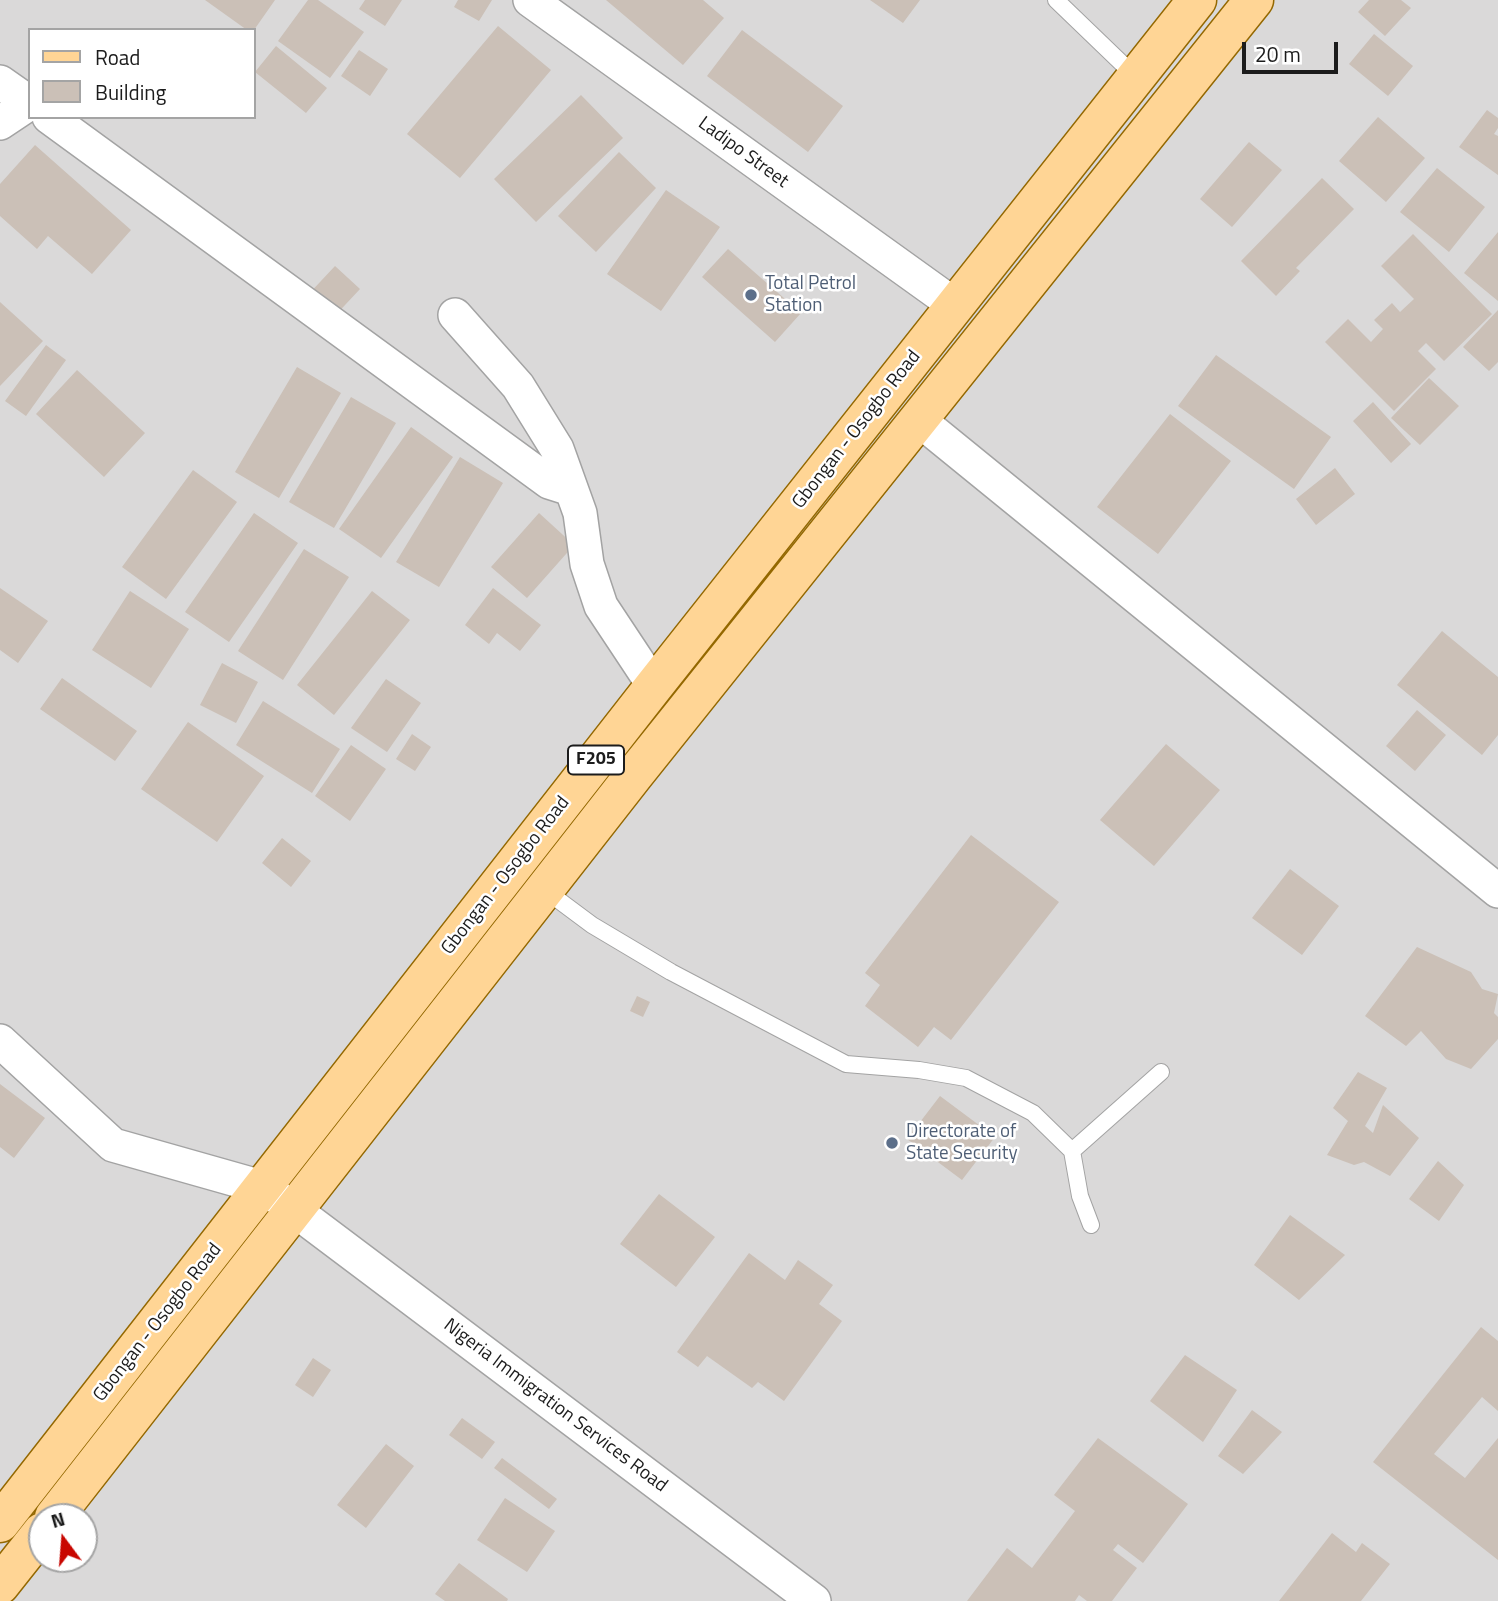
<!DOCTYPE html>
<html>
<head>
<meta charset="utf-8">
<style>
	body { margin:0 }
	#map { position:relative; width:1498px; height:1601px; overflow:hidden; background:#efeae1; font-family:"Titillium Web",sans-serif }
	canvas { display:block }
	.legend { position:absolute; left:28px; top:28px; width:228px; height:91px; box-sizing:border-box; background:#fff; border:2px solid #a4a4a4; margin:0; padding:9px 12px; list-style:none; font-size:21px; color:#1c1c1c }
	.legend li { display:flex; align-items:center; gap:14px; height:35px }
	.legend b { width:35px; border:2px solid #a4a4a4 }
	.north { position:absolute; left:28px; top:1503px; width:70px; height:70px; box-sizing:border-box; background:#fff; border:2px solid #a4a4a4; border-radius:50%; rotate:344deg; font-size:19px; font-weight:700; line-height:28px; text-align:center; color:#1c1c1c }
	.north::after { content:''; display:block; margin:auto; width:24px; height:32px; background:#c80600; clip-path:polygon(50% 0,100% 100%,50% 72%,0 100%) }
	.scale { position:absolute; left:1242px; top:42px; width:96px; height:32px; box-sizing:border-box; border:4px solid #1c1c1c; border-top:0; padding-left:9px; font-size:21px; line-height:24px; white-space:nowrap; color:#1c1c1c; -webkit-text-stroke:5px #fff; paint-order:stroke }
</style>
</head>
<body>
<div id="map">
<canvas width="1498" height="1601"></canvas>
<ul class="legend">
<li><b style="height:9px;background:#ffd595"></b>Road</li>
<li><b style="height:19px;background:#cbc0b7"></b>Building</li>
</ul>
<div class="north">N</div>
<div class="scale">20 m</div>
</div>
<script>
const ctx = document.querySelector('canvas').getContext('2d');
ctx.lineJoin = 'round';
function paint(path, color) { ctx.fillStyle = color; ctx.fill(path, 'evenodd'); }
function strokePath(path, color, width, dash) { ctx.strokeStyle = color; ctx.lineWidth = width; ctx.lineCap = dash ? 'butt' : 'round'; ctx.setLineDash(dash || []); ctx.stroke(path); }
function write(font, color, halo, rows, align = 'center') {
  ctx.font = font + ' "Titillium Web",sans-serif'; ctx.lineWidth = 5; ctx.setLineDash([]); ctx.textBaseline = 'middle'; ctx.strokeStyle = halo; ctx.fillStyle = color; for (const [text, x, y, turn = 0] of rows) {
    ctx.save(); ctx.translate(x, y); ctx.rotate((+turn || 0) * Math.PI / 180); ctx.textAlign = isNaN(turn) ? turn : align; if (halo) ctx.strokeText(text, 0, 0); ctx.fillText(text, 0, 0); ctx.restore();
  }
}
paint(new Path2D(`
	M0,0H1498V1601H0ZM30,30H254V117H30ZM42,1517H84V1559H42Z`), '#dad9d9');
paint(new Path2D(`
	M205,0H275L254,30H247Z
	M308,0H318L364,32L330,78L278,41Z
	M365,0H402L385,26L359,9Z
	M458,0H492L479,21L454,7Z
	M606,0H703L724,18L683,65Z
	M870,0H920L903,23Z
	M1369,0H1401L1411,8L1385,36L1358,12Z
	M498,26L551,70L460,178L407,134Z
	M742,30L843,106L808,152L707,76Z
	M1374,34L1413,66L1388,96L1349,64Z
	M276,46L327,88L306,113L255,72Z
	M359,50L388,69L370,96L341,76Z
	M581,95L623,138L536,222L494,179Z
	M1487,110L1498,118V128L1494,134L1498,136V175L1459,147Z
	M1378,117L1425,158L1386,202L1339,161Z
	M1249,142L1282,170L1232,227L1200,199Z
	M35,145L131,230L92,274L48,236L37,249L0,216V184Z
	M619,152L656,188L596,252L558,216Z
	M1437,168L1485,207L1449,252L1400,212Z
	M1322,178L1354,209L1296,268L1300,271L1276,296L1241,261Z
	M666,190L720,227L661,311L607,274Z
	M1498,232V301L1464,273Z
	M1413,234L1492,314L1444,361L1426,343L1418,351L1436,369L1394,411L1325,342L1348,319L1371,342L1383,329L1374,320L1392,303L1400,312L1414,299L1381,266Z
	M728,249L801,313L775,342L702,277Z
	M335,266L360,289L331,320L306,297Z
	M0,302L43,341L0,386Z
	M1498,310V362L1489,371L1463,347Z
	M46,345L66,360L26,416L5,401Z
	M1216,355L1331,437L1294,489L1178,406Z
	M297,367L341,393L279,498L235,472Z
	M77,370L145,433L104,477L36,414Z
	M1429,378L1459,406L1420,445L1391,418Z
	M351,397L396,423L334,528L289,502Z
	M1373,402L1411,444L1391,463L1353,421Z
	M1170,414L1231,461L1158,554L1097,507Z
	M411,427L453,457L381,558L339,529Z
	M460,457L503,483L439,587L396,562Z
	M1335,468L1355,494L1316,525L1296,499Z
	M193,470L237,502L166,599L122,567Z
	M254,513L298,543L229,642L185,612Z
	M539,513L574,545L527,598L491,567Z
	M304,549L349,577L283,680L238,651Z
	M0,588L48,621L18,663L0,650Z
	M493,588L541,625L520,651L497,633L489,644L465,625Z
	M130,591L189,629L151,688L92,650Z
	M372,591L410,620L334,715L297,685Z
	M1442,631L1498,677V735L1482,755L1397,685Z
	M222,663L258,682L236,723L200,705Z
	M62,678L137,731L115,761L40,709Z
	M386,679L421,703L387,752L351,728Z
	M263,701L340,749L312,793L236,745Z
	M1417,710L1446,735L1415,771L1386,746Z
	M188,722L264,776L217,842L141,789Z
	M412,734L431,747L415,771L396,759Z
	M1166,744L1220,790L1154,866L1100,820Z
	M351,745L386,769L350,821L315,796Z
	M971,835L1059,902L951,1040L934,1027L918,1047L865,1006L880,985L865,973Z
	M282,838L311,861L291,887L262,863Z
	M1290,869L1339,906L1302,955L1252,918Z
	M1417,947L1471,972L1482,989L1498,994L1494,1013L1498,1017V1039L1471,1069L1446,1059L1421,1031L1406,1046L1365,1016Z
	M637,996L650,1002L643,1017L630,1011Z
	M1358,1072L1387,1088L1365,1126L1373,1133L1383,1105L1419,1138L1390,1176L1364,1162L1354,1165L1327,1155L1348,1121L1333,1108Z
	M0,1084L45,1118L14,1158L0,1147Z
	M940,1096L995,1137L962,1180L907,1139Z
	M1438,1161L1464,1185L1439,1221L1409,1199Z
	M659,1194L715,1237L676,1287L620,1244Z
	M1290,1215L1345,1255L1299,1300L1254,1265Z
	M749,1253L785,1280L798,1260L833,1285L819,1304L842,1321L784,1401L758,1382L752,1388L707,1356L698,1367L677,1352Z
	M1481,1327L1498,1341V1411L1482,1397L1434,1454L1465,1478L1498,1438V1560L1373,1462Z
	M1185,1355L1237,1390L1203,1442L1150,1401Z
	M313,1358L331,1370L313,1397L295,1385Z
	M1252,1410L1282,1432L1243,1474L1218,1456Z
	M462,1418L495,1442L482,1459L449,1435Z
	M1098,1438L1188,1504L1143,1563L1118,1544L1113,1550L1137,1568L1112,1601H1087L1079,1595L1075,1601H967L1007,1548L1032,1568L1075,1511L1054,1495Z
	M386,1444L414,1466L366,1528L337,1505Z
	M502,1458L557,1499L549,1509L494,1468Z
	M505,1498L555,1531L527,1572L477,1540Z
	M1332,1533L1356,1552L1362,1543L1390,1564L1361,1601H1279Z
	M459,1563L508,1599L507,1601H445L435,1594Z`), '#cbc0b7');
const lane = new Path2D(`
	M1056,0L1136,77
	M545,890L592,925L671,972L846,1064L919,1070L966,1078L1033,1113L1072,1151L1080,1196L1091,1225
	M1072,1151L1161,1072`);
const street = new Path2D(`
	M530,0L956,306
	M0,82L30,103
	M49,117L549,482L571,489
	M0,123L30,103
	M455,315L518,386L557,449L580,513L587,564L601,606L654,686
	M919,420L1498,891
	M0,1041L113,1145L265,1188L814,1601`);
const primary = new Path2D(`
	M54,1517L634,775L1254,0
	M0,1523L654,686L1197,0
	M0,1585L42,1532`);
strokePath(lane, '#a3a3a3', 18);
strokePath(street, '#a3a3a3', 36);
strokePath(primary, '#946800', 41);
strokePath(lane, '#fff', 16);
strokePath(street, '#fff', 33);
strokePath(primary, '#ffd595', 38);
for (const [x, y, r, color] of [
	[751,295,7,"#5c6f8a"],
	[892,1143,7,"#5c6f8a"]
]) { const dot = new Path2D(); dot.arc(x, y, r, 0, 2 * Math.PI); ctx.fillStyle = color; ctx.fill(dot); strokePath(dot, '#fff', 2.5); }
for (const [x, y, w] of [
	[596,760,56]
]) { const box = new Path2D(); box.roundRect(x - w / 2, y - 14.5, w, 29, 5); ctx.fillStyle = '#fff'; ctx.fill(box); strokePath(box, '#1c1c1c', 2); }
write('bold 18px', '#1c1c1c', null, [
	["F205",596,760]
]);
write('19px', '#1c1c1c', '#fff', [
	["Ladipo Street",743,153,36],
	["Gbongan - Osogbo Road",857,430,-52],
	["Gbongan - Osogbo Road",506,876,-52],
	["Gbongan - Osogbo Road",158,1323,-52],
	["Nigeria Immigration Services Road",555,1406,37]
]);
write('19px', '#4e5e75', '#fff', [
	["Total Petrol",765,284],
	["Station",765,306],
	["Directorate of",906,1132],
	["State Security",906,1154]
], 'left');
</script>
</body>
</html>
